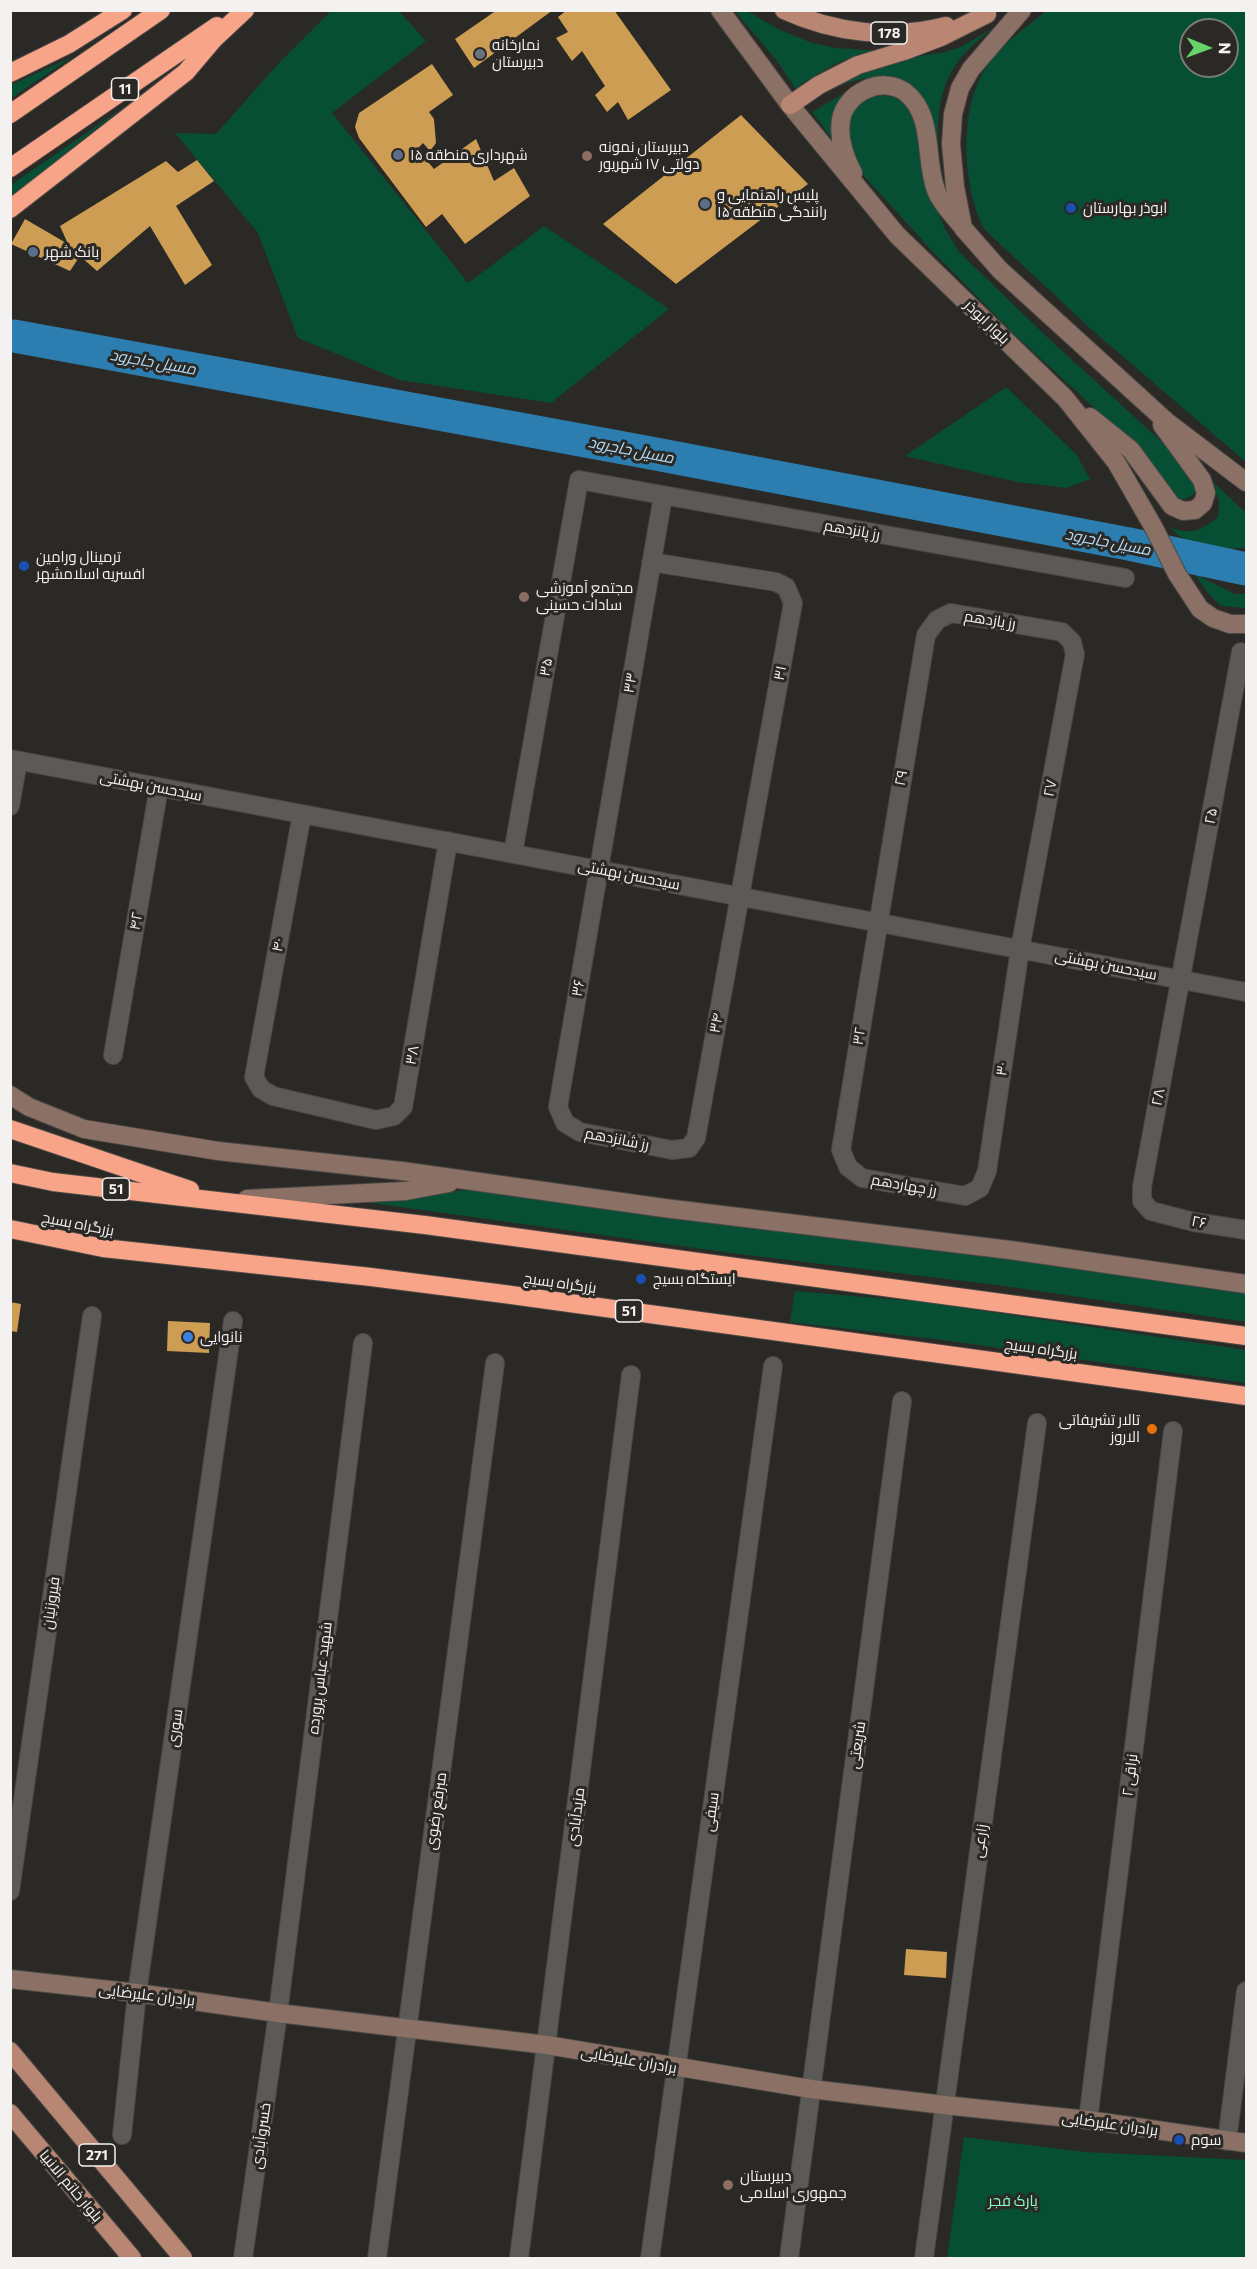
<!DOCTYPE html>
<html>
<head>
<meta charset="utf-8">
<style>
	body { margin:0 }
	#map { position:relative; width:1257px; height:2269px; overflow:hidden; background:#2b2925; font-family:Commissioner,sans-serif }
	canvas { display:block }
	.frame { position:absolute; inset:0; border:12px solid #f4f2f0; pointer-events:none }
	.north { position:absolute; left:1179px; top:18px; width:60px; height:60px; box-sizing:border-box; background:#2b2925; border:2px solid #7b7976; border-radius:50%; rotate:91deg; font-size:16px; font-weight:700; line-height:24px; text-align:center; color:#f4f2f0 }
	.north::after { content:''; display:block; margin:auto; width:21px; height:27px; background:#66d466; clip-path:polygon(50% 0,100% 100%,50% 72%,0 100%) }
</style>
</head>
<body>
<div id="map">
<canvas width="1257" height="2269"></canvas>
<div class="frame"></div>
<div class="north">N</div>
</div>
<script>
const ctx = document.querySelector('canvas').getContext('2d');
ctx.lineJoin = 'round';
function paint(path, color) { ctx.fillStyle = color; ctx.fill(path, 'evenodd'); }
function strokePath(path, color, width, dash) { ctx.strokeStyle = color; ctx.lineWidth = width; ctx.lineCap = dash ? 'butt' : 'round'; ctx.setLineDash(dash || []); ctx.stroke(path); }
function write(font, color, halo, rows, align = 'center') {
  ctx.font = font + ' Commissioner,Cairo,sans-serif'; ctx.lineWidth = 6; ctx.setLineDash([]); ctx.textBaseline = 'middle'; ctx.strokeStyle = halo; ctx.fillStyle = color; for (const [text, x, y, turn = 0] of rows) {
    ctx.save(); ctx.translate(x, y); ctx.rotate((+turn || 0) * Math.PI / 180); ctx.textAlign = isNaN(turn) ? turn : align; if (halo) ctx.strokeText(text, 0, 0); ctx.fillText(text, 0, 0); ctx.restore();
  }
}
paint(new Path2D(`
	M331,11H399L426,41L332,113L468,283L544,226L669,309L551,403L400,380L298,338L258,233L175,133L216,134L278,64Z
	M735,11H747L780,30L812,43L837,48L897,52L863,59L853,57L837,63L801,84L802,87L797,91L778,62Z
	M1046,11H1246V462L1092,330L984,229C961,183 958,102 991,60C1006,41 1028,26 1046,11ZM1191,30H1227V66H1191Z
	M993,28C982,38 968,48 959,60C931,98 938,138 941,181L934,137L884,77C854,77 832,88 806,103L823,87L895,60L945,52L961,47Z
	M74,56L11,98V85Z
	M846,92L837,106L833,140L812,112Z
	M879,95L894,97L906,104L911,111L917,126L933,200L945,229L959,252L1047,337L1174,453L1196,487V492C1189,498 1184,501 1175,499L1124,435L1014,334L935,254L863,175L852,159L847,127L853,109L869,96Z
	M125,106L11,197V185Z
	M1006,387L1076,454L1090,479L1067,488L1017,482L905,456Z
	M1213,482L1246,513V548C1213,550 1194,551 1169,527C1191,535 1200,532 1218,517L1219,502Z
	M1195,574L1235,594H1246V608L1221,606L1207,592Z
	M473,1189L1001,1255L1131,1277L1246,1293V1322L1005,1286L738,1254L343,1199L434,1194Z
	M795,1291L924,1302L1246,1350V1383L950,1341L790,1322Z
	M964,2137L1085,2152L1246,2160V2258H947Z`), '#074f34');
strokePath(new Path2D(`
	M14,336L640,451L1129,544L1246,569`), '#2b7eaf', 33);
paint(new Path2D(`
	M497,10H553L474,68L455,39Z
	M567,10H614L671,90L628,120L618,102L607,112L595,95L605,86L582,51L572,61L556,38L568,32L558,17Z
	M432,64L453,95L429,112L434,119L436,143L430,151L423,143L417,149L434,169L476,139L494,181L514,168L530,196L465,244L442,214L426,227L359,138L355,127L359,113Z
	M741,115L808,184L676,284L603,224Z
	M197,160L214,181L176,206L212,265L185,285L150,226L97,271L80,256L70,271L11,244L25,219L68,244L60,226L166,161L178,172Z
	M10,1302L21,1304L17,1332L10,1331Z
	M168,1321L210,1323L209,1353L167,1351Z
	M906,1949L947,1952L946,1978L904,1975Z`), '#cd9d53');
const street = new Path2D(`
	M651,562L776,582L786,587L793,603L696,1138L689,1148L672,1150L580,1132L565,1123L558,1107L663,496
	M951,613L1062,632L1072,642L1075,654L1020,949L987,1171L980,1188L965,1196L862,1178L848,1167L841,1150L926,635L937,620Z
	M1241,652L1142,1187V1201L1151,1211L1194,1222L1246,1230
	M10,759L1246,992
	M10,806L18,761
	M302,814L254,1077L261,1089L273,1096L376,1120L394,1116L403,1107L448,841
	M513,853L579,480L1125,578
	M113,1055L159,787
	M10,1891L92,1316
	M1088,2120L1173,1431
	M122,2135L137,1993L233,1321
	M1227,2141L1246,1991
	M243,2258L278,2013L363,1343
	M377,2258L495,1363
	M519,2258L631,1375
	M650,2258L773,1366
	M789,2258L902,1401
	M924,2258L1037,1423`);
const secondary = new Path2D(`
	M720,10L790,105L897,235L1065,398L1116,462L1154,528L1177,574L1200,609L1213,618L1230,624H1246
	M1022,10L971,69L960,88L953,114L951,144L955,187L963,228L1000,270L1167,422L1246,482
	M853,173C844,156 838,139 841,120C845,93 882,75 905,92C935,115 924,159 936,190C940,202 952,214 960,224
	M1090,417L1131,450L1172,506L1183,511L1195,510L1203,503L1206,493L1202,480L1162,425
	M10,1095L29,1107L84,1129L218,1151L402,1171L664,1208L1010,1250L1246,1284
	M247,1199L406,1191L449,1183
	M10,1979L137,1993L278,2013L547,2045L811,2089L944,2105L1088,2120L1246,2143`);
const primary = new Path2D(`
	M784,10C834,33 893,40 946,26
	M790,105L819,85L858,65L904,51L941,37L987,14
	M10,2051L183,2258
	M10,2113L132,2258`);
const highway = new Path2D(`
	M10,73L69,44L123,10
	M10,114L161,10
	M10,168L217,26
	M10,209L186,72L214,39L245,10
	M10,1129L190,1190
	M10,1173L53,1182L425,1225L1246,1336
	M10,1229L103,1248L371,1277L504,1294L1246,1396`);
strokePath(street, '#4a4845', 20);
strokePath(secondary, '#4a4845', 20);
strokePath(primary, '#4a4845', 20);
strokePath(highway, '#4a4845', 20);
strokePath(street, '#5c5a56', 18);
strokePath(secondary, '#8b7065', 18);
strokePath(primary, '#ba8674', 18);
strokePath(highway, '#f8a488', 18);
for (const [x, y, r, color] of [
	[480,54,6,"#6b7280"],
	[398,155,6,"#5c6f8a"],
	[587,156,6,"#8d6e63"],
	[705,204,6,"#5c6f8a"],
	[1071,208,6,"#1a4fb4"],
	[33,252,6,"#5c6f8a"],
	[24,566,6,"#1a4fb4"],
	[524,597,6,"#8d6e63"],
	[641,1279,6,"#1a4fb4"],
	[188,1337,6,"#3f7fe0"],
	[1152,1429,6,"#e8710a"],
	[1179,2140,6,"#1a4fb4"],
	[728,2185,6,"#8d6e63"]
]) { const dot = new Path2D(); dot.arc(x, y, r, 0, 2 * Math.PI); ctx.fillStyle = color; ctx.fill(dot); strokePath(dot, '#2b2925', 2); }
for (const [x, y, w] of [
	[889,33,36],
	[125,89,27],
	[116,1189,27],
	[629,1311,27],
	[97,2155,36]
]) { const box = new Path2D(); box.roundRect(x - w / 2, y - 11, w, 22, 4.5); ctx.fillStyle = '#2b2925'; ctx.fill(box); strokePath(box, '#f4f2f0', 1.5); }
write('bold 14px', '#f4f2f0', null, [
	["178",889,33],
	["11",125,89],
	["51",116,1189],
	["51",629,1311],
	["271",97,2155]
]);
write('15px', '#f4f2f0', '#2b2925', [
	["نمارخانه",492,45],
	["دبیرستان",492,62],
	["دبیرستان نمونه",599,147],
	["دولتی ۱۷ شهریور",599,164],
	["شهرداری منطقه ۱۵",410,155],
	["پلیس راهنمایی و",717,195],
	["رانندگی منطقه ۱۵",717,212],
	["ابوذر بهارستان",1083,208],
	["بانک شهر",45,252],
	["ترمینال ورامین",36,557],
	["افسریه اسلامشهر",36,574],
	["مجتمع آموزشی",536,588],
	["سادات حسینی",536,605],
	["ایستگاه بسیج",653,1279],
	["نانوایی",200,1337],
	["تالار تشریفاتی",1140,1420,"right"],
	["الاروز",1140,1437,"right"],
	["سوم",1191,2140],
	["دبیرستان",740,2176],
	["جمهوری اسلامی",740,2193]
], 'left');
write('15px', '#f4f2f0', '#2b2925', [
	["بلوار ابوذر",987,322,44],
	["رز پانزدهم",852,530,10],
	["رز یازدهم",990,620,9],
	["۳۵",546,667,-80],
	["۳۱",780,673,-79],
	["۳۳",630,683,-80],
	["۲۹",901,778,-80],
	["سیدحسن بهشتی",151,786,11],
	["۲۷",1050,788,-79],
	["۲۵",1211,816,-79],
	["سیدحسن بهشتی",629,875,11],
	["۴۲",136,921,-80],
	["۴۰",278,945,-80],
	["سیدحسن بهشتی",1106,965,11],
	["۳۶",578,988,-81],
	["۳۴",716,1023,-80],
	["۳۲",859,1036,-81],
	["۳۸",412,1055,-80],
	["۳۰",1002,1069,-82],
	["۲۸",1158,1097,-79],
	["رز شانزدهم",617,1139,11],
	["رز چهاردهم",904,1185,10],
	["۲۶",1199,1222,11],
	["بزرگراه بسیج",78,1224,11],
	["بزرگراه بسیج",560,1283,8],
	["بزرگراه بسیج",1041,1349,8],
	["فیروزنیان",51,1603,-82],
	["شهید عباس پرورده",320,1678,-83],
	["سوری",175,1728,-82],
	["شریعتی",857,1745,-82],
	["نراقی ۲",1130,1775,-83],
	["مبرقع رضوی",436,1811,-82],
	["سیفی",711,1812,-82],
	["مزیدآبادی",576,1817,-83],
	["زارعی",980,1841,-82],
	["برادران علیرضایی",147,1995,7],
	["برادران علیرضایی",629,2060,10],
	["برادران علیرضایی",1110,2124,8],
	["خسروآبادی",261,2136,-82],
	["بلوار خاتم الانبیا",71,2186,50]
]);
write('15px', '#85ffc4', '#2b2925', [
	["پارک فجر",1013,2201]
]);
write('italic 16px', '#b4dbf6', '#2b2925', [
	["مسیل جاجرود",153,362,10],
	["مسیل جاجرود",631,450,11],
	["مسیل جاجرود",1108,542,11]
]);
</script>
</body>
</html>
